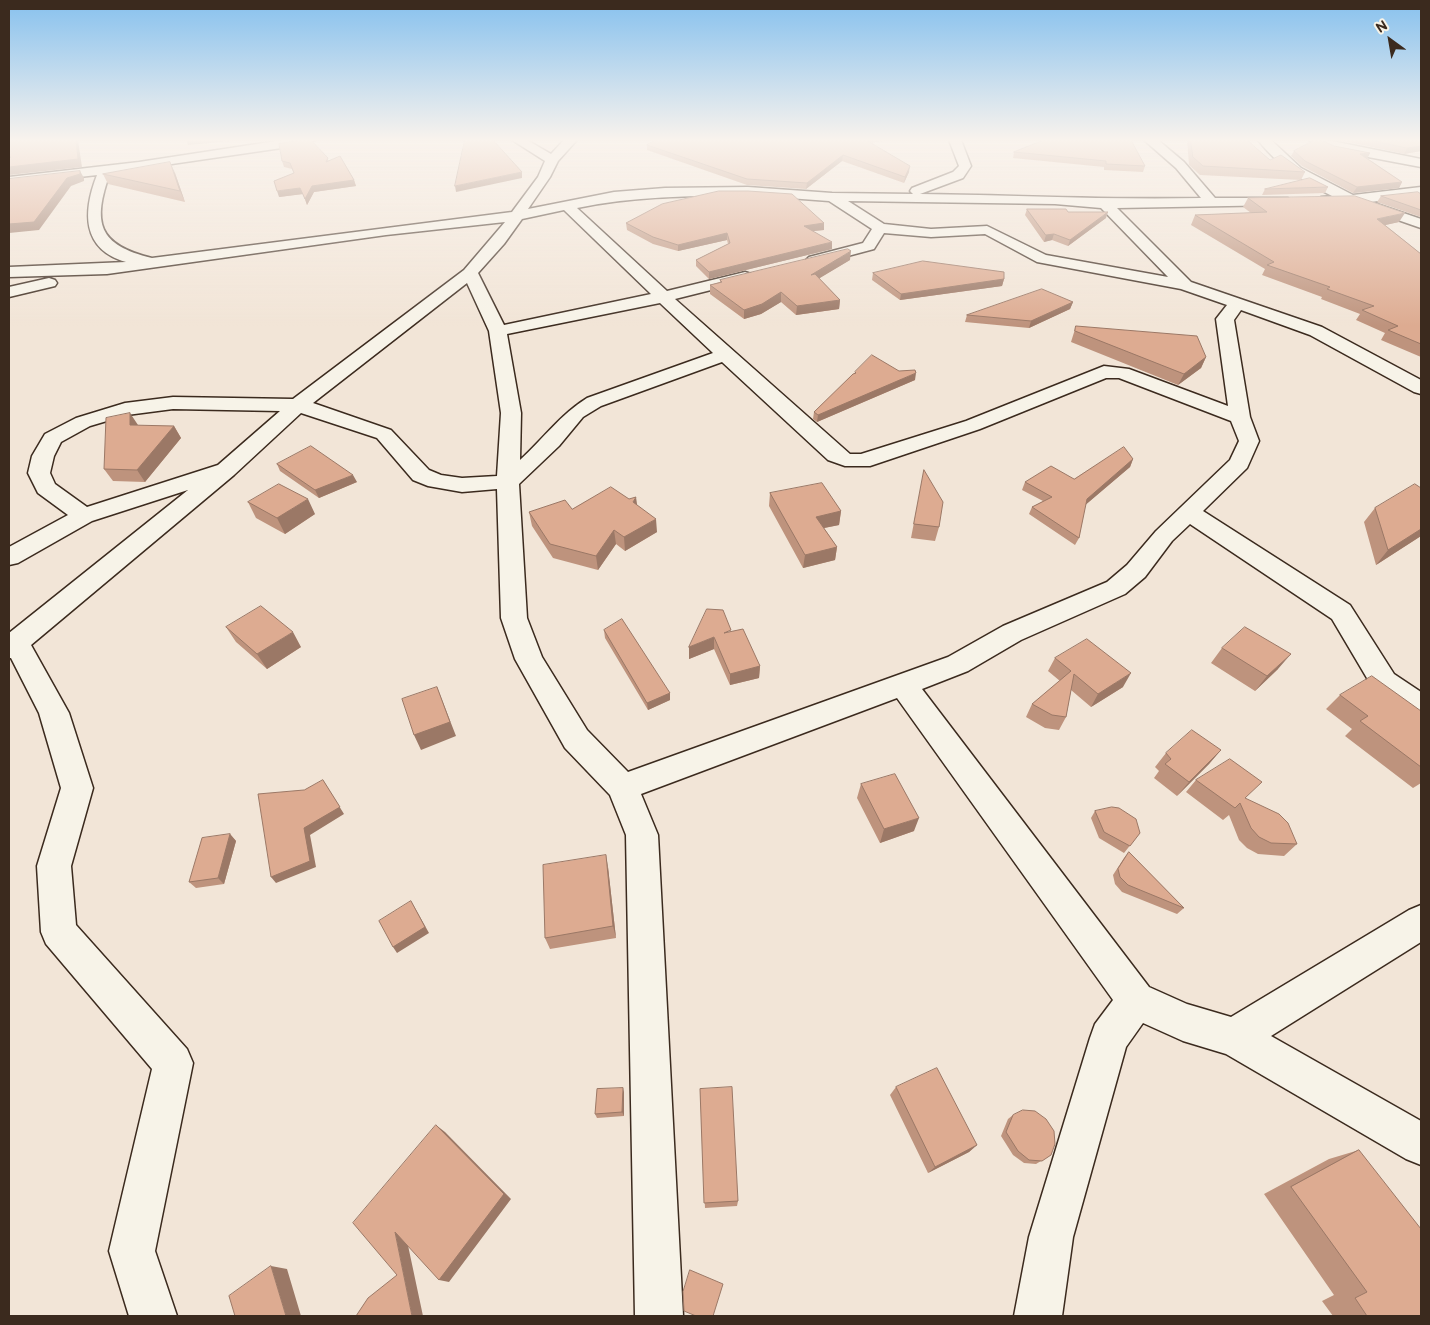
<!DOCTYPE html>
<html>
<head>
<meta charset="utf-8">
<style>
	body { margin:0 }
	#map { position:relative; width:1430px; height:1325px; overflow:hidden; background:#f2e5d7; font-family:"Balsamiq Sans",sans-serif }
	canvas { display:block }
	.frame { position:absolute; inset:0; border:10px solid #3b2a1e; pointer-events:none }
	.north { position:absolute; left:1365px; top:15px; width:50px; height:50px; -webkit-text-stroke:4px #f7f3e8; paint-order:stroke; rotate:328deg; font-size:14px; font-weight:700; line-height:20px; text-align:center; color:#3b2a1e }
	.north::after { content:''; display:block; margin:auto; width:18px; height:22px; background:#3b2a1e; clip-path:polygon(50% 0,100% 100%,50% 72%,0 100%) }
</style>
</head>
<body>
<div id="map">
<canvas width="1430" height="1325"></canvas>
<div class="frame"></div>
<div class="north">N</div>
</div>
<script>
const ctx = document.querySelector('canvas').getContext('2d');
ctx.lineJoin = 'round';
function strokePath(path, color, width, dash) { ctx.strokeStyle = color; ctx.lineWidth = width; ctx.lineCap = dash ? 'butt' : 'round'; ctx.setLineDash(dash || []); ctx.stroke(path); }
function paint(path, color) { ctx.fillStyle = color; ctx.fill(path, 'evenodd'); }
const minor = new Path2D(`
	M283,140H315L309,144L110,173C92,223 98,245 152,258L512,212L538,177L545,161L512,140H527L551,154L564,140H577L558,161L550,177L528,209L614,192L665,188L748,187L832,193L913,194L910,191L912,188L953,172L959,166L949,140H961L971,166L963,178L920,194C1014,195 1107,200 1201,198L1176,168L1144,140H1158L1184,162L1215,198H1288L1290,201L1283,205L1117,208L1191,282L1322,327L1421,380V394L1414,392L1310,335L1241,310L1234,320L1250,417L1259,441L1247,468L1203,511L1350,605L1394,674L1421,692V717L1411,714L1374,690L1332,619L1190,524L1172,541L1145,577L1125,594L1021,640L968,671L922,689L1149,987L1187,1004L1231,1017L1409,910L1421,905V942L1271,1036L1421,1121V1165L1406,1159L1226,1054L1183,1041L1143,1023L1126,1047L1073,1237L1062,1316H1014L1029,1237L1090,1038L1095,1024L1113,1000L897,698L641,794L658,835L683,1316H635L626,835L610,795L565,748L515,659L501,618L497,489L462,492L428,486L413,480L377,438L301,413L234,475L31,645L69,713L93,788L71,866L76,925L187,1049L193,1063L155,1251L177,1316H129L109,1251L152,1069L46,944L41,932L37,866L61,788L39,713L11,658H9V633L188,490L92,521L18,563L9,565V547L68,515L38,493L28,473L32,456L45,434L76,418L125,403L173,397L293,399L464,270L505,222L386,235L107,274L9,277V267L126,262C81,249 83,211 97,175L9,185V177L139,162ZM748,195L829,201L872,229L863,243L809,257L806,260L809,263L814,265L874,249L884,233L931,237L985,234L1037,262L1181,289L1227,305L1216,319L1228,406L1129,369L1104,366L966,421L861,454H850L675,299L751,280L753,277L751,274L745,272L667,291L577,208C634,196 690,196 748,195ZM848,201L1055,204L1101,208L1168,277L1046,255L987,226L931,229L884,224ZM564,210L651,294L504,325L478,273L504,244L522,219ZM467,283L489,331L501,413L497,476L462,478L441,475L429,470L391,430L313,403ZM660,303L713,353L587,398C561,414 543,439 520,460L521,413L507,334ZM722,362L828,460L845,466H870L980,429L1106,378H1119L1231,421L1239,441L1230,460L1156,531L1127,565L1107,582L1003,626L948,657L628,772L587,730L542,657L527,618L519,484L559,446L583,417L601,406ZM173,409L280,411L218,465L87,507L55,484L50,473L54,456L61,442L90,426L127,415Z
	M1258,140H1271L1301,168L1353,195L1421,187V195L1371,202L1421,219V228L1349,203H1321L1319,200L1321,197L1332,196C1304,182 1278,166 1258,140Z
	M1309,140H1327L1421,159V167L1331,150Z
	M49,278L55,280L57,283L55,286L9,297V287Z`);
strokePath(minor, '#3b2a1e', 3);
paint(minor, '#f7f3e8');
paint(new Path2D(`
	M1044,140L1145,166L1143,172L1104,170V167L1013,158L1014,152Z
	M1187,140H1247L1270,160L1305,172L1301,180L1200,175L1189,165Z
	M1339,140H1421V151L1404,154Z
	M871,143L909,172L904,183L842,161L806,189L747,185L647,150V145Z
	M1334,146L1370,153L1367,158L1402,182L1399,188L1353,193L1302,166L1291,156L1294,151Z
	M328,158V160L354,180L356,186L314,192L307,205L303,194L279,197L294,173L292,169L284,167L282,161Z
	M175,173L185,202L108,184L103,174Z
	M1328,187L1325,193L1262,195L1265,189Z
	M1421,194V217L1377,202L1381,196Z
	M1248,198L1399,222L1385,225L1421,254V357L1381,340L1385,333L1356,320L1360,314L1321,299L1322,297L1262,275L1265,269L1191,225L1195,215L1251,213L1243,207Z
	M1027,209L1068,212L1106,218L1068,246L1052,240L1044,242L1025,215Z
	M626,223H824V230L813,231L832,249L709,279L696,266V260L728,244L727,240L678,251L653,244L627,230Z
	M850,260L819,278L840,300L839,309L796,315L781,302L761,314L744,319L710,294V285L720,282V280Z
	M873,273L1004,279L1002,286L900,300L872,280Z
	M1073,302L1070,309L1029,328L965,322L967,315Z
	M1076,326L1206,357L1201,368L1178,385L1071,342Z
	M855,372L915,380L817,422L813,419L814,412L855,374Z
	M174,426L181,438L145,482L113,481L104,469Z
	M1133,459L1130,467L1085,505L1079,538L1075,545L1029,514L1032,507L1043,501L1022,490L1025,482L1074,479Z
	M277,464L357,482L319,498L280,471Z
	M924,470L939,527L935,541L911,538Z
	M1421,488V536L1376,565L1364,522L1375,508Z
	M770,493L841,511L839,525L824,528L837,547L835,560L803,568L769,506Z
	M248,502L315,514L285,534L256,518Z
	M637,505L657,532L625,551L616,544L598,570L553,558L532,526L529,512Z
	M226,627L301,647L267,669L236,642Z
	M604,630L670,693V700L648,710L605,638Z
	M731,632L760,666L759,678L730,685L714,649L689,659V647Z
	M1222,648L1278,669L1255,691L1211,663Z
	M1055,658L1123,687L1091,707L1071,690L1066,717L1059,730L1045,728L1026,717L1032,704L1060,681L1048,671Z
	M1340,695L1421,711V783L1413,788L1345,736L1352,729L1326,709Z
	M1221,750L1209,764L1177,796L1154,778L1159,771L1155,767L1166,753Z
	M1196,780L1246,799L1297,844L1284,856L1258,854L1247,848L1239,840L1229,815L1223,820L1186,792Z
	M861,784L914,831L880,843L857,798Z
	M1095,811L1140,833L1124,853L1099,838L1091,818Z
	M230,834L236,841L224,884L196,888L189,882Z
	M1129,852L1184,908L1177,914L1122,892L1115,884L1113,875L1124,858Z
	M608,867L616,938L550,949L545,938Z
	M896,1087L977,1145L969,1152L928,1173L890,1095Z
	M700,1089L738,1201L737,1206L705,1208Z
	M624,1092V1116L597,1118L595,1114Z
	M1013,1115L1051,1155L1036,1164L1024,1163L1013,1155L1001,1136L1008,1119Z
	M1359,1150L1421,1316H1333L1322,1301L1334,1295L1264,1194L1329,1159Z`), '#be937d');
paint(new Path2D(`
	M76,140H78L82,167L9,175V167Z
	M186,140H241L188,145Z
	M862,140H891L862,144Z
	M1421,146V151L1404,154L1407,148Z
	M1370,153L1367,159L1360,154Z
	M843,155L842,161L806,189L807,183Z
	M170,162L175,173L185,202L180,191Z
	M910,166L909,172L904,183L905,177Z
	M80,171L84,178V181L71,186L39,230L9,233V224L67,178Z
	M522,172V178L456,192L455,186Z
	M354,180L356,186L314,192L307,205L305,199L312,186Z
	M1402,182L1399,188L1353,193L1357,187Z
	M300,188L303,194L279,197L277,191Z
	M1108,212L1106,218L1068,246L1070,240Z
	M1405,213L1399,222L1372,228L1377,219Z
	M824,223V230L804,232V226Z
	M727,233V240L678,251V245Z
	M1054,234L1052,240L1044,242L1046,235Z
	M832,242V249L709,279V272Z
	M851,251L850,260L810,284L811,275Z
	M1004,279L1002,286L900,300L901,294Z
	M781,292V302L761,314L744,319V310Z
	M840,300L839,309L796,315L797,306Z
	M1073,302L1070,309L1029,328L1031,321Z
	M1206,357L1201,368L1178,385L1184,374Z
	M916,373L915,380L817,422L818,415Z
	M130,413L138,425H130Z
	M174,426L181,438L145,482L137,470Z
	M1133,459L1130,467L1083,507L1087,499Z
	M353,475L357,482L319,498L315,490Z
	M636,497L638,511L633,502Z
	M308,499L315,514L285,534L277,518Z
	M841,511L839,525L814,530L816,517Z
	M656,519L657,532L625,551L624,537Z
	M1421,529V536L1376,565L1388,550Z
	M614,530L616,544L598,570L596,556Z
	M837,547L835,560L803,568L805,555Z
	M293,632L301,647L267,669L257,654Z
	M714,637V649L689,659V647Z
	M1291,654L1278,669L1255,691L1267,676Z
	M760,666L759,678L730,685V674Z
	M1131,673L1123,687L1091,707L1098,694Z
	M437,687L456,736L421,750L414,735Z
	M670,693V700L648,710L647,703Z
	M1221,750L1209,764L1177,796L1189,782Z
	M323,780L344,814L310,835L316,867L276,883L271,877L304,828Z
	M919,818L914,831L880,843L884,829Z
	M230,834L236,841L224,884L218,878Z
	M606,855L608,867L616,938L613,926Z
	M411,901L429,933L397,953L393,947Z
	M623,1088L624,1092V1116L622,1112Z
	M436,1125L445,1132L511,1199L449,1282L439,1280Z
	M977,1145L969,1152L928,1173L935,1167Z
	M395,1232L406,1236L423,1316H412Z
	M271,1266L287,1269L301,1316H286Z`), '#9b7866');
const building = new Path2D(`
	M9,140H76L78,159L9,167V159L11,157H9Z
	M301,140H311L328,158L326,162L340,156L354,180L312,186L305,199L300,188L277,191L274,181L294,173L290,163L282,161L279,144Z
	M465,140H493L522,172L455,186Z
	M655,140H866L910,166L905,177L843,155L807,183L747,179L647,145Z
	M1044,140H1131L1145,166L1106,164V161L1014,152Z
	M1191,140H1247L1270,160L1281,155L1305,172L1203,166L1193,157Z
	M1315,140H1321L1334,146L1370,153L1360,154L1402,182L1357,187L1305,161L1294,151Z
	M1370,140H1421V146L1407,148Z
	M170,162L180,191L103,174Z
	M80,171V174L67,178L34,222L9,224V179Z
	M1310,178L1328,187L1265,189Z
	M719,191H748L792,194L824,223L804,226L832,242L709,272L696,260L730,243L727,233L678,245L653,237L626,223L662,204Z
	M1418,192L1421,194V210L1381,196Z
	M1355,196L1405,213L1377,219L1421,254V344L1388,330L1398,326L1362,310L1374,306L1327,289L1330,287L1267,265L1274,262L1195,215L1267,212L1248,198Z
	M1027,209H1066L1068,212H1108L1070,240L1054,234L1046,235Z
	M848,249L851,251L811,275L815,274L840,300L797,306L781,292L762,304L744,310L710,285L722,282L720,280Z
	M923,261L1004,272V279L901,294L873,273Z
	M1042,289L1073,302L1031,321L967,315Z
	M1076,326L1197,336L1206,357L1184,374L1075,331Z
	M872,355L899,371L915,370L916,373L818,415L814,412L853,374L856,373L855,372Z
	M130,413V425L174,426L137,470L104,469L106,418Z
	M311,446L353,475L315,490L277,464Z
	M1124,447L1133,459L1087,499L1079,538L1032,507L1052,497L1025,482L1051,466L1074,479Z
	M924,470L943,502L939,527L914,524Z
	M822,483L841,511L816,517L837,547L805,555L770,493Z
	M279,484L308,499L277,518L248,502Z
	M1415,484L1421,488V529L1388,550L1375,508Z
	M611,487L629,499L636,497L633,502L656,519L624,537L614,530L596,556L550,544L529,512L565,500L572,509Z
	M261,606L293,632L257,654L226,627Z
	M707,609L723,610L731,630L724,633L743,629L760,666L730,674L714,637L689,647Z
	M622,619L670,693L647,703L604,630Z
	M1245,627L1291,654L1267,676L1222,648Z
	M1087,639L1131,673L1098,694L1074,674L1066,717L1052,715L1032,704L1071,671L1055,658Z
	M1372,676L1421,711V767L1360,721L1368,716L1340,695Z
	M437,687L450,722L414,735L402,699Z
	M1192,730L1221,750L1189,782L1165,764L1171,759L1166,753Z
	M1230,759L1262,782L1245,798L1279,814L1288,823L1297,844L1271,843L1259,837L1251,828L1240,803L1235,808L1196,780Z
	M895,774L919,818L884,829L861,784Z
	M323,780L340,807L304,828L310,861L271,877L258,794L304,790Z
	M1112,807L1119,808L1136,819L1140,833L1130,846L1104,832L1095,811Z
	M230,834L218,878L189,882L202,838Z
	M1129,852L1184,908L1128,885L1120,877L1118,869Z
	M606,855L613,926L545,938L543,865Z
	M411,901L425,927L393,947L379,921Z
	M937,1068L977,1145L935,1167L896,1087Z
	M732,1087L738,1201L704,1203L700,1089Z
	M623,1088L622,1112L595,1114L597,1089Z
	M1023,1110L1035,1111L1046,1119L1054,1131L1055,1144L1051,1155L1042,1161L1029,1160L1018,1151L1006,1132L1013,1115Z
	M436,1125L504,1194L439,1280L395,1232L412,1316H356L368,1298L397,1275L353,1223Z
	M1359,1150L1421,1229V1316H1367L1355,1298L1367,1292L1291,1187Z
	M271,1266L286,1316H235L229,1296Z
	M690,1270L723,1284L713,1316H696L684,1311L683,1292Z`);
paint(building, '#ddab91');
strokePath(building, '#9b7866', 1);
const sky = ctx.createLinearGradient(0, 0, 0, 326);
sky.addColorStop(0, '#87c1ee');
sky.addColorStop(0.43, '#f9f3ed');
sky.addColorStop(1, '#f9f3ed00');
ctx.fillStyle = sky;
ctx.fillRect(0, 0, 1430, 326);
</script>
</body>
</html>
